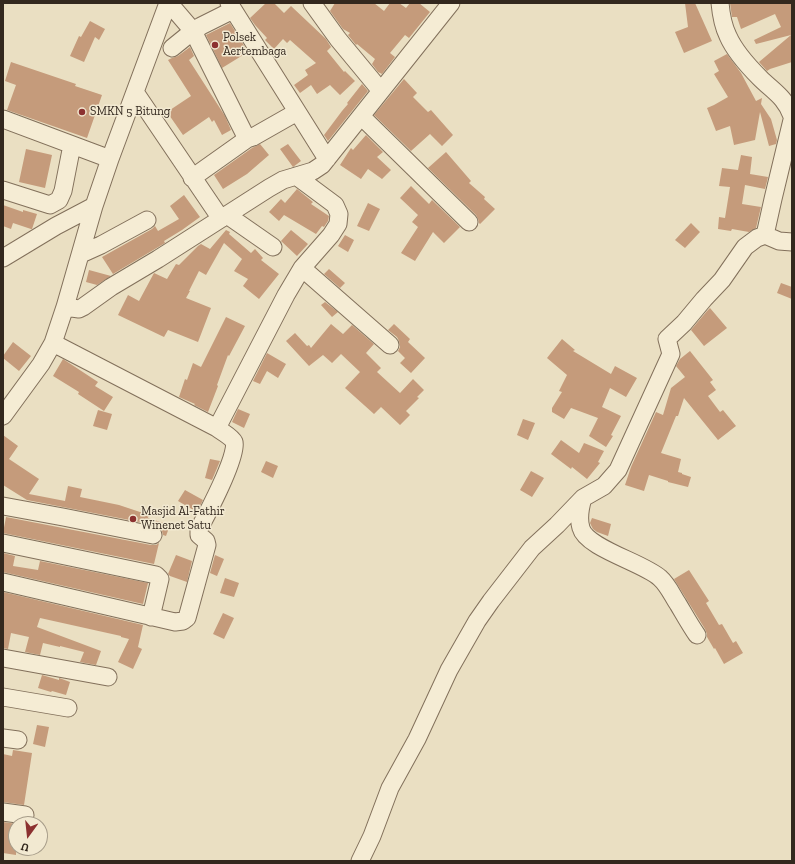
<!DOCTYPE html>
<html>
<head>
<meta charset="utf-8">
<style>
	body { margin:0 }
	#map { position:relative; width:795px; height:864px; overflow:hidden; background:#eadfc2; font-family:"Zilla Slab",serif }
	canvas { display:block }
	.frame { position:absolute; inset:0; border:4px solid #33281e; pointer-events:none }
	.north { position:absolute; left:8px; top:816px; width:40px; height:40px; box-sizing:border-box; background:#f2e9d1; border:1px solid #a69c89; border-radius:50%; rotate:195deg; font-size:11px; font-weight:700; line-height:16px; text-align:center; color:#33281e }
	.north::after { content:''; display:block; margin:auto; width:14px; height:18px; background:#8c3130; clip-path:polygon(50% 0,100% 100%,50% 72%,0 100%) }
</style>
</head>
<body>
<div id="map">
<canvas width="795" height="864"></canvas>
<div class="frame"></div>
<div class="north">U</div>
</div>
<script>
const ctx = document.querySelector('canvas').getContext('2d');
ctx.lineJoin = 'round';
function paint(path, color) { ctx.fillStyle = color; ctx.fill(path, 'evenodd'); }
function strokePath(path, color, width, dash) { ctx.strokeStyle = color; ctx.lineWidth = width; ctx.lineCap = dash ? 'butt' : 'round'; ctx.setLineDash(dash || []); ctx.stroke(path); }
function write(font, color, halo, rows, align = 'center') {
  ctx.font = font + ' "Zilla Slab",serif'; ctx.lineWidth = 3; ctx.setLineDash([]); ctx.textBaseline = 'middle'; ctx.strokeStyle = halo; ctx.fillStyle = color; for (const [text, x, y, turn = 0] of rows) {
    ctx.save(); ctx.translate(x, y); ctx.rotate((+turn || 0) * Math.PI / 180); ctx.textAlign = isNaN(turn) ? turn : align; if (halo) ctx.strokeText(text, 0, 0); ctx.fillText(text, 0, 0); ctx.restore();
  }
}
paint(new Path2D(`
	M266,3H274L284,13L291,6L326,39L331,47L327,51L344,72L345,71L355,81L340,95L330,85L317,94L311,85L300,93L294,85L308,75L305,70L316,63L290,40L287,43L283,39L274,49L265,40L267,38L255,25L250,18Z
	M335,3H374L384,11L390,3H399L406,8L410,3H419L430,12L409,38L405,35L390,53L395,57L382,74L378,72L372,64L375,59L357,44L356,45L348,35L350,33L343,29L330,11Z
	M685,3H695L712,41L684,53L675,32L688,27Z
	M730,3H792V62L770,69L767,71L759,62L791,35L756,44L754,40L781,27L775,14L741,29L737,17H732Z
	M90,21L105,29L99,40L95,37L84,62L70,56L79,36L81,37Z
	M230,23L248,52L222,68L206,35Z
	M190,47L194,56L189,60L225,116L231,130L222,135L214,120L212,122L209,117L183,135L167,112L191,96L168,60L172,58L178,56Z
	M727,54L741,73L756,101L762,98L761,104L771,119L777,140L776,144L769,146L760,112L755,140L734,145L730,126L716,131L707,108L714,105L728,97L714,74L719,71L714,61Z
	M11,62L76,84L75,86L102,95L87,138L7,110L16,85L5,81Z
	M404,79L417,93L413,97L428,112L431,110L453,135L442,146L430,134L411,151L374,115Z
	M362,84L368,91L328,141L324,135L342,111L348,104L347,103Z
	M366,135L383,152L377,157L391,170L382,179L368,169L361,179L340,165L351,148L353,150Z
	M260,144L269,155L247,174L223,189L214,175L252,148Z
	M288,144L301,161L293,167L280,149Z
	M26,149L52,155L45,188L19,182Z
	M446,152L471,181L469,183L485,197L484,199L495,209L480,224L479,223L478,219L476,215L428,168Z
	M741,155L752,157L750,174L768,177L765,189L745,185L742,204L761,207L756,228L749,232L732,229L731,231L718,229L719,217L725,218L730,187L719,186L722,168L738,170Z
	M411,186L429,204L432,200L460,227L444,243L433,232L415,261L401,253L418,227L412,222L418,215L400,198Z
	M297,189L313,202L311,204L329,216L328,221L324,227L322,226L316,234L284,215L279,221L269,212L281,199L285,203Z
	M184,195L200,217L182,230L164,241L165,243L113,274L102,257L152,229L155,226L158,231L179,219L170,206Z
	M368,203L380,209L369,231L357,226Z
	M3,205L23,212V210L37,214L32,229H31L13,223L11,229L3,226Z
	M691,223L700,232L685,248L675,240Z
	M226,230L230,232L229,234L251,253L255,249L263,258L261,260L279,274L259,299L243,286L248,279L234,271L242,259L224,243L206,275L199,271L189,291H190L186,298L211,308L198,342L168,330L164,337L118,315L128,295L139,301L154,273L167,279L176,264L179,265L198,246L201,244L210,249Z
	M291,230L308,244L297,256L281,241Z
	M345,235L354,240L348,252L338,246Z
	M329,269L345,283L340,288L324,274Z
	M89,270L111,276L97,285L86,282Z
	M781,283L792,287V299L777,293Z
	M325,302L338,312L332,317L321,305Z
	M710,308L727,328L704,346L691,330L707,311Z
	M226,317L245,326L229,356L228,355L217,385L218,386L208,412L194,405L195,404L179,397L185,379L187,380L193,363L201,367Z
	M331,324L343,334L352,325L374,344L366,353L381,368L377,372L400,393L413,379L424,390L417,397L419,398L406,411L410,415L400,425L381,407L374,414L345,388L360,372L341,354L332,363L323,355L309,366L286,341L295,333L307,346L309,345L311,348Z
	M394,324L410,339L408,342L425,358L411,373L400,363L405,358L398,351L400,347L399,341L397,337L388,330Z
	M562,339L575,350L573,351L611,374L615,366L637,378L626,397L610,388L602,407L621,416L611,435L613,436L606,447L589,436L598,418L571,408L564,419L552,412V408L562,392L559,391L567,375L547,358Z
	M13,342L31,356L19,371L3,358V356Z
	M690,351L713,380L710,382L716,390L708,396L720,412L723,410L736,426L718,440L684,398L678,416H676L661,453L681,459L678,472L682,473V474L691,477L688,487L668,482V481L649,475L644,491L625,485L631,467L656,412L663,415L671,388L685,377L676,366L680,359Z
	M267,353L286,364L278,378L267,371L260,384L253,381Z
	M63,359L98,382L95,386L113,397L104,411L78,394L79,392L53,376Z
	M238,409L250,414L244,428L232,422Z
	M98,410L112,414L107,430L93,426Z
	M523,419L535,423L528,440L517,435Z
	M3,435L18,446L9,459L39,479L29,494L65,501L68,486L82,489L80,497L119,505L149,515L148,518L170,525L166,536L163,535L162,531L160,528L155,525L27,500L3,485Z
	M561,440L579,453L584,443L604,451L598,462L600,463L587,479L572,467L571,469L551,454Z
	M210,459L220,461L212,480L205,478Z
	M266,461L278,466L273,478L261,472Z
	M531,471L544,478L532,497L520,490Z
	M185,490L203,500L197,512L178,501Z
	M6,517L151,545H156L159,543L154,564L3,533Z
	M592,518L611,524L608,536L597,532L593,529L590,523Z
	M3,553L15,556L13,566L38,570L40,561L148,583L143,604L3,572Z
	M176,555L192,561L187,582L170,576L168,574Z
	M215,555L224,559L217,576L210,573Z
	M689,570L709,601L706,603L719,625L722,624L733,643L736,641L743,653L724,664L715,648L714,649L707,637V634L705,629L674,579Z
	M225,578L239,583L234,597L220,593Z
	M3,592L143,625L138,647L142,649L133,669L118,662L129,639L121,637V636L40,618L37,627L101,651L96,665L80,662L84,652L60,646V647L43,643L40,655L25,652L29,637L11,633L8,649L3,648Z
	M223,613L234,618L224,639L213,634Z
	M42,675L59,680V678L62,679L70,682L66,695L52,691L51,692L38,688Z
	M37,725L49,727L45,747L33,744Z
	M13,750L32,753L24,805L3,802V754L12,756Z
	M3,822L17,824H16V855L3,853Z`), '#c59b7b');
const minor = new Path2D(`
	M169,3L193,31L172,48
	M229,3L327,159
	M312,3L338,39L381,91
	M720,3C721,14 723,26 728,36C735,52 748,66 760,78C774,92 785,97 792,116
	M233,10L201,26L193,31L247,139
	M135,92L221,219
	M361,116L469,222
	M3,119L110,159
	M192,178L247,139L253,137L297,112
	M3,190L50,205L59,200L63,191L72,145
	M227,215L273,247
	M765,235L779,241L792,242
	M81,254L101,245L147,220
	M3,258L56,226L94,206
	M302,268L390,345
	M65,307L79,309L83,307L111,287L158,259L269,188L283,180L313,171L322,165L451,3
	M3,416L41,364L53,343L65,307L94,206L110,159L168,3
	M217,428L286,295L302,268L331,235L338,224L339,214L335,205L296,176
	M583,498C580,508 578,518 581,528C586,548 644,563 660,578C668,585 672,595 678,604C684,614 690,625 697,635
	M3,506L63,517L153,535
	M3,543L156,575L160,579L151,617
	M3,582L175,622L183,621L187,618L207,545L206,541L199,535V529C206,516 239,454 234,442C232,437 222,432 217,428L53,343
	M3,658L108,677
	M3,697L68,708
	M3,738L18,740
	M3,812L25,815
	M360,861L372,836L390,788L417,739L449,670L477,621L491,601L532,548L557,525L583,498L604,486L618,470L671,354L667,339L684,323L704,299L722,280L745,247L757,238L765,235L773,199L792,120`);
strokePath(minor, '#82705b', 19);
strokePath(minor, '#f5ecd4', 17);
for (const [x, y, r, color] of [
	[215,45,4,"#8c3130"],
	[82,112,4,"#8c3130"],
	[133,519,4,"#8c3130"]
]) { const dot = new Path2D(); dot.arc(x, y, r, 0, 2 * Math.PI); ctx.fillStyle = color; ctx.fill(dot); strokePath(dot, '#f2e9d1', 1.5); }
write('12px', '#33281e', '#f2e9d1', [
	["Polsek",223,38],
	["Aertembaga",223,52],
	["SMKN 5 Bitung",90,112],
	["Masjid Al-Fathir",141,512],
	["Winenet Satu",141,526]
], 'left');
</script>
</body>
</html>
